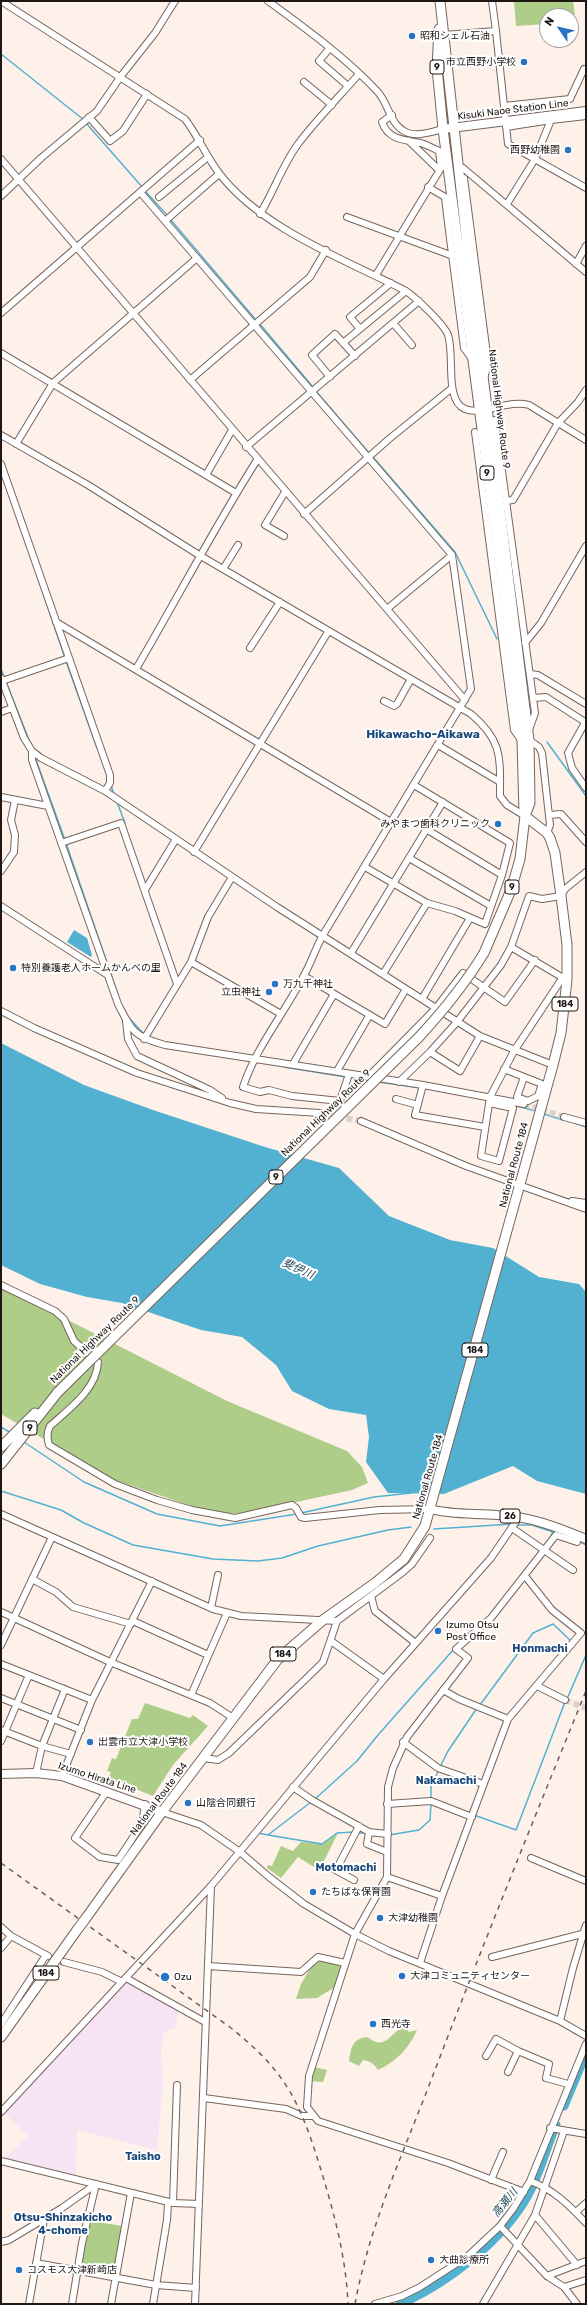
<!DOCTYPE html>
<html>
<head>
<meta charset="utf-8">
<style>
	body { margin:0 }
	#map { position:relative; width:587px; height:2305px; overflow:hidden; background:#fef1ea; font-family:Rubik,sans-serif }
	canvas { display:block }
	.frame { position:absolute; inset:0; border:2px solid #1e1713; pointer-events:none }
	.north { position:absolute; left:539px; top:8px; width:40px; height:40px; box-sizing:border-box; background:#fff; border:1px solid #a5a2a1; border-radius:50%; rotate:304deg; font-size:11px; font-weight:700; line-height:16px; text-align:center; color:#1e1713 }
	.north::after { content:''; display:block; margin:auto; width:14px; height:18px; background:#2973c3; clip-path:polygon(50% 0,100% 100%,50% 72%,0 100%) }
</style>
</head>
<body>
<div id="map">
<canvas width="587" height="2305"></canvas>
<div class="frame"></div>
<div class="north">N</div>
</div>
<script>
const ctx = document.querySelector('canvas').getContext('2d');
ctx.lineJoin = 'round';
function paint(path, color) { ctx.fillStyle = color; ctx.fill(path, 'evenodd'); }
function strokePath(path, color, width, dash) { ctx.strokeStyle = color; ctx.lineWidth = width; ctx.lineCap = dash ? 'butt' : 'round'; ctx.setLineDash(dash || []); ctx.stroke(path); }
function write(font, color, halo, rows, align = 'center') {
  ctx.font = font + ' Rubik,"Noto Sans JP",sans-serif'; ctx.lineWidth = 4; ctx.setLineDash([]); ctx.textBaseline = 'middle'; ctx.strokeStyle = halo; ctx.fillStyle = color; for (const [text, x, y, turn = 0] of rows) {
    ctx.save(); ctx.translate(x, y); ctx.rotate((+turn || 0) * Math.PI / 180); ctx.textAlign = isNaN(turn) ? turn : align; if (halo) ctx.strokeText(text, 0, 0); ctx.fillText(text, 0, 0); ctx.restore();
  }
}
paint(new Path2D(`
	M127,1981L179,2011L175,2028L164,2032L161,2050L163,2085L157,2150L77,2130L76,2177L4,2159L28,2136L4,2113Z`), '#f6e3f3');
paint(new Path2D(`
	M514,1H573L575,15L565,10L562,16H547V24L516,26Z
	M1,1282L56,1308L66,1319L227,1401L347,1451L362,1467L368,1483L352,1490L255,1511L229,1514L200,1509L112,1479L1,1414Z
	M145,1703L190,1718L193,1715L208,1726L173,1765L153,1796L108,1778L111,1772L107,1771L112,1758L116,1759L132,1719H138Z
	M338,1833L322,1865L320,1864L317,1869L298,1857L281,1878L267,1868L268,1865L272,1866L281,1846L293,1851L301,1842L322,1844Z
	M317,1957L342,1963L335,1987L317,1998L296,1999L301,1984Z
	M404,2026L409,2032L417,2030C410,2047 396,2062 378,2070C374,2064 371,2061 363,2060L359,2066L349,2061C351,2048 352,2039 367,2037C386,2051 388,2035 404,2026Z
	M314,2067L327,2070L323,2082L310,2081Z
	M91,2221L123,2226L114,2274L80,2268Z`), '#aecd89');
paint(new Path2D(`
	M74,930L87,938L92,955L91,957L67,942Z
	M1,1043L84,1085L153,1110L265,1147L339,1168L389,1216L450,1240L493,1248L539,1277L579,1284L586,1292V1494L537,1481L513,1466L444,1494L388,1493L366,1462L369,1437L366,1415L329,1409L292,1391L276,1365L242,1337L201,1330L122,1303L87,1297L40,1284L1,1265Z`), '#52b1d1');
strokePath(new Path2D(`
	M1,54L84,120
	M86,123L143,188
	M145,191L168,216
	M170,219L256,320
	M259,323L313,387
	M315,390L370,454
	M373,457L455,552L497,639
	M35,569L65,658
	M66,661L97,748
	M1,669L5,679
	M6,682L29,740
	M547,742L586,796
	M35,757L65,840
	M111,785L114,795
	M117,802L125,823L123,824
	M66,843L118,995
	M129,1018L144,1034
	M284,1067L346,1077
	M349,1077L367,1080
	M379,1082L421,1088
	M513,1105L536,1111
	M544,1114L563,1120
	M569,1121L586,1127
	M1,1427L11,1433
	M24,1442L84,1482L157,1514L220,1526L297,1514
	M1,1491L61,1510L84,1523L133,1545L213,1559L258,1561L282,1558L318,1546L388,1530L411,1527
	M301,1513L374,1497L411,1493
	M515,1525H532L556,1533
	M434,1529L512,1524
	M550,1538L553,1531
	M579,1541L586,1545
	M567,1699L586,1655
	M480,1705L533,1633L553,1624L571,1641
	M440,1767L448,1751L477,1708
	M315,1799L357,1761L378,1735L454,1649
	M431,1799V1786L439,1770
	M474,1815L516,1830L565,1702
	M258,1833L268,1835L311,1802
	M358,1833H366
	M268,1835L322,1844L337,1833L354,1832
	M389,1835L419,1830L430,1820L431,1803`), '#52b1d1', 1.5);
strokePath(new Path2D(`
	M564,2106L586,2053
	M400,2304C447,2284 503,2240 528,2195C540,2173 546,2148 556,2125`), '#52b1d1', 9);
strokePath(new Path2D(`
	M524,1104L564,1117
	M320,1113L361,1121
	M565,1700L586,1708`), '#dcd0ca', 6, [6, 3]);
const minor = new Path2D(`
	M1,1L185,119C198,136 206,156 219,173C260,228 346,260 406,291C416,298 444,324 448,335C455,355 444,400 465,409C482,416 509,399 529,405L586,440
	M268,1C305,28 345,57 377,91C388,102 390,124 404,131C415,138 431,132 443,129
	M492,1L496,31
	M444,35L496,31L508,144L586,188
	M329,49L319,61L348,86
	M304,82L332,105
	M504,106L570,99L584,69L586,70
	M89,117L110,141L123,131L147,94
	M506,127L551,120
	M409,141L439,170
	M1,159L465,700
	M463,168L586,272
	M464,178L488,362L485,375
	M428,187L445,197L447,215
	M140,192L452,555L471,689L323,935C315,949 311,964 303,977C284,1014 256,1047 243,1087L260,1092L269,1090L292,1096L340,1101L349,1074
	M1,196L41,158L97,111L121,76L155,33L175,1
	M159,197L208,157
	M507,204L535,159L551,120L586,116
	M453,206L447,215L464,348L472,359
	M260,214C274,191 282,166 298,144C317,119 339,97 359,74
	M347,217L453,256
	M165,221L219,174
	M576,264L586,246
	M376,275L441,168L439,151C433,148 427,145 421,143C405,140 388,140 382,122L392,115
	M1,313L200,140
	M393,323L412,345
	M360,329L350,317L391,283
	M343,343L406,291
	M1,353L236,493
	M330,377L312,355L335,334L355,356
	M190,380L310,277L326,250
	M495,420L535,713L529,730
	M475,432L514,730L521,740
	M1,435L88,485L199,555L471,714C503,741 500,758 500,796L507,805L525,816
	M16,444L53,383L197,258
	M246,447L419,301
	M1,464L110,775V783L105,791
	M206,475L232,430
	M506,501L513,500L558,423L578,402L586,390
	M304,514L389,439L452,388
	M284,536L265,525L285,492
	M223,569L238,545
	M387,609L452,555
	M56,622L391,822
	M525,643L541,623L586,546
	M250,648L280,602
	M136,669C177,599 214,528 257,460
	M530,674L538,675L586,704
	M1,678L24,738L32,751L41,758L105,791L277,907L480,1036L553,1065
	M2,681L69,658
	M533,698L546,697L585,722
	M384,701L394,706L397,704L411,679
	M1,712L12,708
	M586,721L568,753L572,768L586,788
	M529,740L539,747L542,753L550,825L547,833
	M438,745L500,782
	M32,751V760L118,1004C132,1032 135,1037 165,1045L423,1085L524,1104
	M1,797L48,806
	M549,815L561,814L586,842
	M426,829L502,875
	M61,843L121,823L177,984
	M194,852L328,632
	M409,858L491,906
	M365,867L427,903L455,911L485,924L502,875L510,843L414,785
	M1,871L14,852L15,835L11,820L15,800
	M145,890L176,839
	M1,906L106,974
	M511,947L565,979
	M351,953L443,802
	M191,962L281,1014
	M383,974L427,903
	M304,976L385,1024L406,989
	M422,999L470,918
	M1,1011L34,1028L137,1073L230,1103L256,1109L320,1113
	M126,1021L128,1039L137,1056L210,1090L222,1098
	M144,1039L191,962L208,917L232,877
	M430,1052L460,1071L480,1036
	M293,1064L334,994
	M504,1069L542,1084L538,1096L528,1101L517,1097L524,1077
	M337,1071L369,1016
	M368,1077L436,1008L463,973L505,1002L535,960
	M399,1082L430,1052L457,1022L501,965L511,947L529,896L542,899L561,896L565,889L586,872
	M423,1085L415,1115L485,1127
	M396,1099L418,1105
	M489,1103L513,1108L499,1161L481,1156L490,1097L514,1051L563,977
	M564,1117L586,1123
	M361,1121L466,1166L586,1209
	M572,1201L586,1203
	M1,1285L55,1311L64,1319L74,1341L98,1362C97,1389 69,1409 50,1426C47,1432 47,1439 49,1445L115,1484L157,1500L192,1510L235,1518L292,1505L296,1508L301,1517L305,1518L380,1510L430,1509
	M1,1514L213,1609L241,1616L337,1621L323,1662L315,1670L229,1753L218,1760L204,1758
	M512,1528L573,1570
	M32,1579L56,1592L73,1607L131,1624
	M371,1596L375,1611L413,1641L414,1644
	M211,1608L218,1575
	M1,1612L110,1662L210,1703L233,1718
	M133,1621L208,1655
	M337,1621L403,1572L412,1564L430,1538
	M331,1641L384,1679
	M1,1645L52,1537
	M1,1664L92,1700
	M537,1686L565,1700
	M443,1690L459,1699L508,1719
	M191,1695L227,1613
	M1,1698L81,1730
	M1,1730L42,1746L71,1754
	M1,1741L29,1675
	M403,1742L438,1768L483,1784
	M36,1773L42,1746L65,1689
	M62,1776L92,1700L152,1581
	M293,1787L312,1800L369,1832L388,1834
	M107,1791L75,1838L100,1857L118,1860L142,1824L145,1804
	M387,1804L431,1801L472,1817
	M162,1812L201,1825L240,1852L269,1877L304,1904L355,1934L389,1951L560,2021L586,2036
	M369,1832L367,1844L387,1852
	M531,1858L586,1881
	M332,1868L354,1880
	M336,1870L359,1826
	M387,1877L442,1896
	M1,1927L11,1936L1,1948
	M11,1936L48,1956
	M492,1957L582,1934
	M64,1962L102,1972L122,1982
	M420,1963L442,1896L508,1719L581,1633L552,1610L525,1576
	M208,1966L301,1972L318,1957L345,1963
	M126,1978L205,2022
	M560,2021L573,1968L586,1925
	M1,2024L46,1955
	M486,2056L496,2039L518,2051
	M508,2072L518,2051L549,2064L546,2078L568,2084
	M204,2098L286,2109L302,2116H312
	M1,2112L211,1886L384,1679L491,1558L519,1517
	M550,2128L586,2134
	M1,2161L173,2203L199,2204
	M491,2180L503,2152
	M530,2181C553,2189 569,2205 586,2223
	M524,2192L448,2163L318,2121L307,2107L309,2076L355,1934L387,1877L388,1787L393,1768L407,1737L468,1658L456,1649L491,1618L556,1535L577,1542
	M173,2203L177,2085
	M576,2212L586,2203
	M535,2215L577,2265
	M500,2226L547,2276L564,2287L577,2304
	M1,2242L9,2240L62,2208L96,2184
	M36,2263L156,2285L196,2288
	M547,2276L586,2261
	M564,2287L586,2280
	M29,2304L44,2219
	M72,2304L82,2243L96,2184
	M111,2304L131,2193
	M153,2304L167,2220L168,2202
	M195,2304L211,1886
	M375,2304L402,2296L420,2287L468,2256L500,2226L513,2209L530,2181L586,2044
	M483,2304L535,2215L564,2131`);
const major = new Path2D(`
	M443,129L586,111
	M430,1509C453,1515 475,1513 497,1515C529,1516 557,1527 586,1539
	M1,1774L36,1773L62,1776L162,1812`);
const highway = new Path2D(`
	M440,1L472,289L529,740L530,803L525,816L520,859L511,890L484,953
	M439,29L437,68L443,129L514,676L522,741L524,813
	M1,1447L35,1413
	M1,1464L58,1392
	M86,1918L162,1812L278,1659L323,1620L375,1583L404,1559L425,1526L553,1065L561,1033L567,980V945L561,896L555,853L550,838L547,833L525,816
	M1,2037L77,1930`);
strokePath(minor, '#77655c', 8);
strokePath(major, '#77655c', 10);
strokePath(highway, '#77655c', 11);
strokePath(minor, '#fff', 6);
strokePath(major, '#fff', 8);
strokePath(highway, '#fff', 9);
strokePath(new Path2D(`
	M1,1863L231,2028C256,2048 279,2070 294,2099C305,2120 313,2144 320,2167C334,2212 346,2257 348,2304
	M355,2304C369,2227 402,2156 430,2083C480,1952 533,1821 586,1691`), '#69605b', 1.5, [5, 5]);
const highwayBridge = new Path2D(`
	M58,1392L419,1037C444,1010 465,984 484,953
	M77,1930L86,1918`);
strokePath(highwayBridge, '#77655c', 11, []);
strokePath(highwayBridge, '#fff', 9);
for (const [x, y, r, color] of [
	[412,36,4,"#2973c3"],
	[524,62,4,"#2973c3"],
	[568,150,4,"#2973c3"],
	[498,824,4,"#2973c3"],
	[13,968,4,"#2973c3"],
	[275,984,4,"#2973c3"],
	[269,992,4,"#2973c3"],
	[438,1631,4,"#2973c3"],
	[90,1742,4,"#2973c3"],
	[188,1803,4,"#2973c3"],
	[313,1892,4,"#2973c3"],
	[380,1918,4,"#2973c3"],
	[402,1976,4,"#2973c3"],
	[165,1977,5,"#2973c3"],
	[373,2024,4,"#2973c3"],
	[431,2260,4,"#2973c3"],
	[19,2270,4,"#2973c3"]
]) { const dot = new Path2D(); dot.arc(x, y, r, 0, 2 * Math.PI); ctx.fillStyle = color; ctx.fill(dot); strokePath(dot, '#fff', 1.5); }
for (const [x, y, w] of [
	[437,67,14],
	[487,473,14],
	[512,887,14],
	[565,1004,26],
	[276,1177,14],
	[475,1350,26],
	[30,1428,14],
	[510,1516,20],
	[283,1654,26],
	[46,1973,26]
]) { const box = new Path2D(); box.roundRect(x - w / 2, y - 7, w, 14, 3); ctx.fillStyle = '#fff'; ctx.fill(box); strokePath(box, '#1e1713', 1); }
write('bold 9px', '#1e1713', null, [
	["9",437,67],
	["9",487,473],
	["9",512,887],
	["184",565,1004],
	["9",276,1177],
	["184",475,1350],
	["9",30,1428],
	["26",510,1516],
	["184",283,1654],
	["184",46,1973]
]);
write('10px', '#1e1713', '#fff', [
	["昭和シェル石油",420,36],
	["市立西野小学校",516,62,"right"],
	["西野幼稚園",560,150,"right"],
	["みやまつ歯科クリニック",490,824,"right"],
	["特別養護老人ホームかんべの里",21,968],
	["万九千神社",283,984],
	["立虫神社",261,992,"right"],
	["Izumo Otsu",446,1625],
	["Post Office",446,1637],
	["出雲市立大津小学校",98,1742],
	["山陰合同銀行",196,1803],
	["たちばな保育園",321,1892],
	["大津幼稚園",388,1918],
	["大津コミュニティセンター",410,1976],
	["Ozu",174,1977],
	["西光寺",381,2024],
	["大曲診療所",439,2260],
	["コスモス大津新崎店",27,2270]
], 'left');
write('10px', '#1e1713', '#fff', [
	["Kisuki Naoe Station Line",513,110,-7],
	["National Highway Route 9",499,409,83],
	["National Highway Route 9",326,1113,-44],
	["National Route 184",514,1165,-75],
	["National Highway Route 9",95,1340,-44],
	["National Route 184",428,1477,-74],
	["Izumo Hirata Line",97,1778,18],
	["National Route 184",159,1799,-53]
]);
write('italic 11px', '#204a58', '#fff', [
	["斐伊川",298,1269,24],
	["高瀬川",505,2203,-51]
]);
write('bold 11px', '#1a487b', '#fff', [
	["Honmachi",540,1649],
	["Nakamachi",446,1781],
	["Motomachi",346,1868],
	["Taisho",143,2157],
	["Otsu-Shinzakicho",63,2218],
	["4-chome",63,2231]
]);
write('bold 12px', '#1a487b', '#fff', [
	["Hikawacho-Aikawa",423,735]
]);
</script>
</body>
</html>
